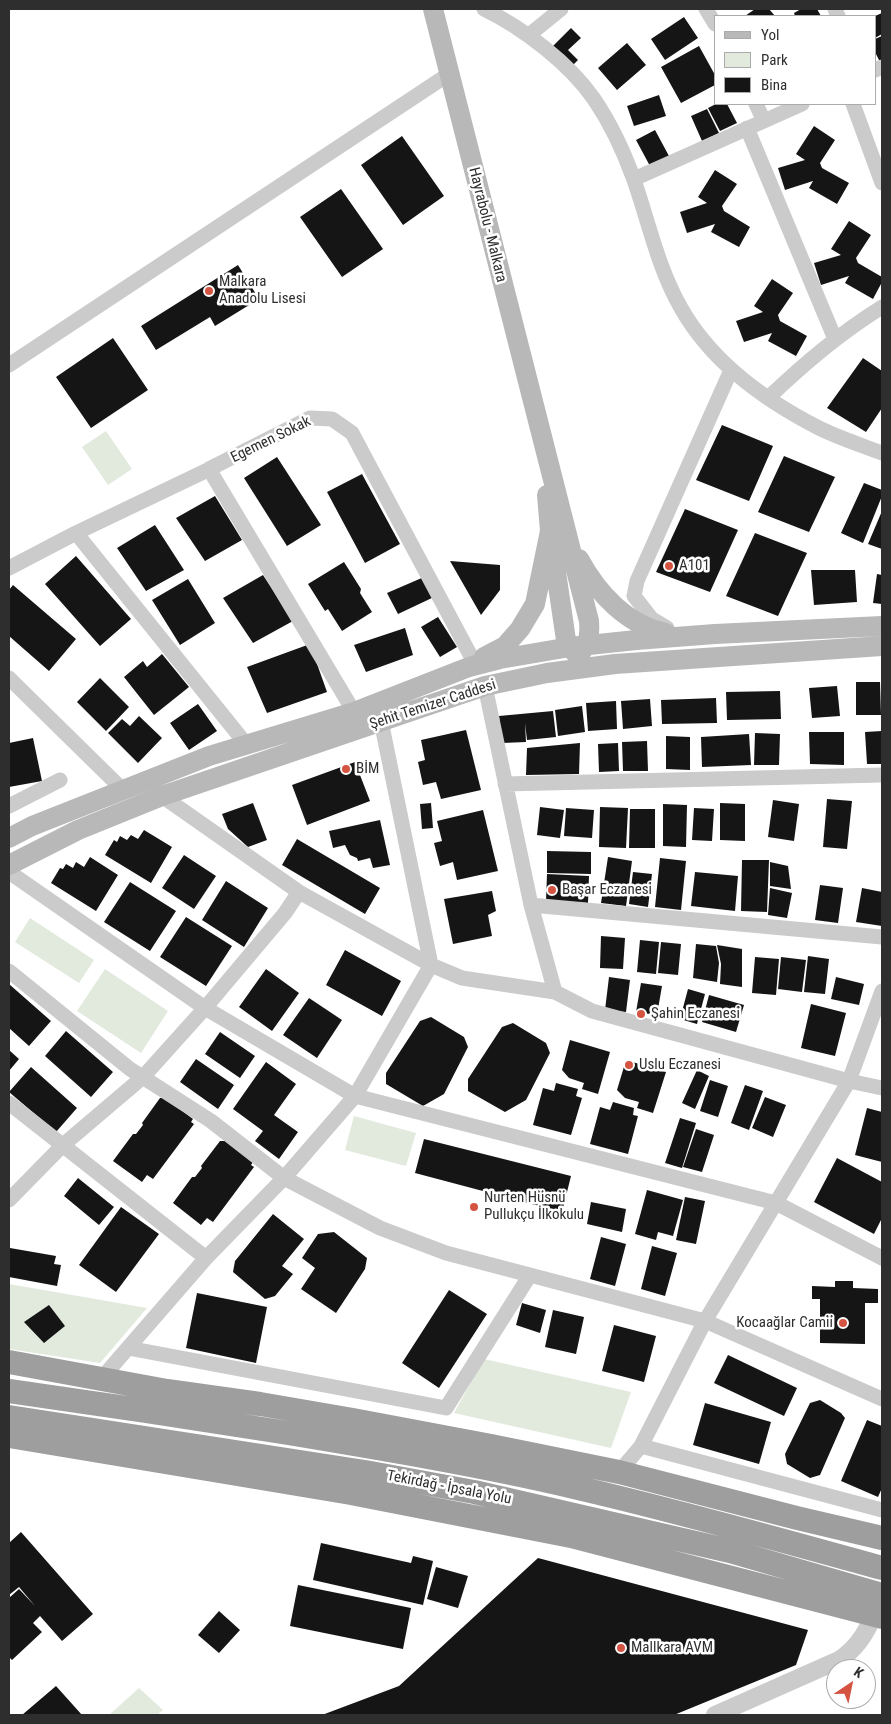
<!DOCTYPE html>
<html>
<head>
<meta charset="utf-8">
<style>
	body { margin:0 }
	#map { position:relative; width:891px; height:1724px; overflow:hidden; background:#fff; font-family:"Roboto Condensed",sans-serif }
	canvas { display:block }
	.frame { position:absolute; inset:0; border:10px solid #2e2e2e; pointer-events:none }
	.legend { position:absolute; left:714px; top:15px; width:162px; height:90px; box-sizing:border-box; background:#fff; border:1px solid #ababab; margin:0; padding:6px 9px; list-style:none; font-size:15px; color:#2e2e2e }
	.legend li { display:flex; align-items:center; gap:10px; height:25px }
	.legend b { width:25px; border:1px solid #ababab }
	.north { position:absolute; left:826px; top:1659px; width:50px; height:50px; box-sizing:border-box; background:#fff; border:1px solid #ababab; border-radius:50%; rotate:34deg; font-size:14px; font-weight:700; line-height:20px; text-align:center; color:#2e2e2e }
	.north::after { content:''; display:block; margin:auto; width:18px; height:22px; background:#d45341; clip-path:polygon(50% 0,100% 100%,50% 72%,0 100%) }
</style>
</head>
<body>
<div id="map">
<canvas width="891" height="1724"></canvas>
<div class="frame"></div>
<ul class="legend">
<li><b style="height:6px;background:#b8b8b8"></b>Yol</li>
<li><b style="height:14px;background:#e1eadd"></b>Park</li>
<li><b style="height:14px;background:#151515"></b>Bina</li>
</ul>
<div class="north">K</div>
</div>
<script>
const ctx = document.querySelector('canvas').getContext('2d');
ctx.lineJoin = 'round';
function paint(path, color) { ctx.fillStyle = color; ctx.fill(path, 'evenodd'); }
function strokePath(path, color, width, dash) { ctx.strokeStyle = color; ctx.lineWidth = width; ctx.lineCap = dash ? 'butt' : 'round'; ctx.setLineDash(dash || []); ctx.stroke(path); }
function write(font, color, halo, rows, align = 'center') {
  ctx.font = font + ' "Roboto Condensed",sans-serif'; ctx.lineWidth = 5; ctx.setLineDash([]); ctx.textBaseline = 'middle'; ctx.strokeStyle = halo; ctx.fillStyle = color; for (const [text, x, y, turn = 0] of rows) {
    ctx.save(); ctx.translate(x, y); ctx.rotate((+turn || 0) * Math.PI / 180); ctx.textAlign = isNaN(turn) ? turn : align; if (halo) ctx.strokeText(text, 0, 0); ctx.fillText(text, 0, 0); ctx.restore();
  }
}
paint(new Path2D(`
	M106,431L132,469L108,485L82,447Z
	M30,918L94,960L79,983L15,942Z
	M105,969L168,1011L141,1053L77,1011Z
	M354,1116L416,1133L406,1166L345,1150Z
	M9,1284L147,1308L100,1363L9,1349Z
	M484,1359L631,1392L611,1448L454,1413Z
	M139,1688L163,1710L157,1715H109Z`), '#e1eadd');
paint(new Path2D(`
	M755,9H769L775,16H745Z
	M801,9H817L821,16H795L794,13Z
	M882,13V34L875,38V16Z
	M684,17L698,38L665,60L651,39Z
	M571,28L581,38L568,50L578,60L570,68L550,49Z
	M882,36V61L880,62L875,52V39Z
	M627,43L646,65L617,90L598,68Z
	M699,46L715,75V85L681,103L661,67Z
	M659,95L666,116L634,126L627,106Z
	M716,104H727L737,123L720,131L708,108Z
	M707,109L719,133L702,141L691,116Z
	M814,126L835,140L820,163L822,168L849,183L837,204L809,188L813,181L785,190L778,168L805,160L796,154Z
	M655,130L669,156L650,166L636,140Z
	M402,136L444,196L403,225L361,165Z
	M715,170L737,184L722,206L724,211L750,227L739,247L711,232L715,224L687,233L680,212L707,203L698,197Z
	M341,189L383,249L342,277L300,217Z
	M849,221L871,235L856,258L858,263L882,277V282L873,299L845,283L849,276L821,285L814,263L841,255L831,249Z
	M238,265L259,299L215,326L210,317L156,350L141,326Z
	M772,279L793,293L778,315L780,321L807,336L796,356L768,341L772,333L744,342L736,321L763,312L754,306Z
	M113,338L148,390L91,428L56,377Z
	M863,358L882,371V408L866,432L827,408Z
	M722,425L773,446L749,501L696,480Z
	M784,456L835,477L809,532L758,512Z
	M277,457L321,525L287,546L244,478Z
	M362,474L400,544L365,563L327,492Z
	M864,483L882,490V496L863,543L841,533Z
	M215,496L242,540L205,561L176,518Z
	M685,509L738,530L710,592L656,572Z
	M882,511V549L868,544Z
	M155,525L184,570L146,591L117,548Z
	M755,533L807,553L778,616L726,596Z
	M76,556L131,619L100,646L45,584Z
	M450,561L500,565V590L481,615Z
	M344,562L361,589L360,593L372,612L342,631L328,609L325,611L308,584Z
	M811,570H855L857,602L814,605Z
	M877,574L882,575V604L873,603Z
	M263,575L293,621L253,643L223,598Z
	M424,577L434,597L398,614L387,593Z
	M188,579L215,623L180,645L152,600Z
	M13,585L76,639L49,671L9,636V590Z
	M438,617L457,647L440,657L421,627Z
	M405,628L413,655L366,672L354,645Z
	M310,644L327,692L267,713L247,667Z
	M162,654L189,687L154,715L124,677L143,661L147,667Z
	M100,678L129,707L106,731L77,702Z
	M856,682H880L881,715H856Z
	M837,686L840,716L812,718L809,688Z
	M780,691L781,719L727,720L726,692Z
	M716,698L717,723L662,724L661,700Z
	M650,699L652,726L623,729L621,701Z
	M616,701L617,729L588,731L586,703Z
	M198,704L217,731L189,750L170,723Z
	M582,706L585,732L558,736L555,710Z
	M553,711L556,737L527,740L525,723L526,742L502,743L499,716Z
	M139,716L162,738L138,763L108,733L122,719L130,726Z
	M466,730L481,790L441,799L436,782L423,785L418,762L425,760L421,740Z
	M882,731V764H867L865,732Z
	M809,732H844V765L810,764Z
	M755,733L780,734L779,765H754Z
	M749,734L751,765L702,767L701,737Z
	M666,736L690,737V770L666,769Z
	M33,738L42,781L9,787V743Z
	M647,741L648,771H623L622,742Z
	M580,743L579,774L526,775L527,748Z
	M618,743L619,771L599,772L598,744Z
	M355,762L370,801L307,825L292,785Z
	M827,799L852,801L847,849L823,847Z
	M773,800L799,804L794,841L768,837Z
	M253,803L267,840L248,847L228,829L222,814Z
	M431,803L433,828L422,829L420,804Z
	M720,803L745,804V841L720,840Z
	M663,804L687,805L686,847L663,846Z
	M540,807L564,810L560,838L537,835Z
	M600,807L628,808L626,848L599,847Z
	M566,808L594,810L592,838L564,836Z
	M694,808L714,809L712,841L692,840Z
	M630,809H655V848H629Z
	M483,810L498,871L457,880L453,862L440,866L434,843L442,841L437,821Z
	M380,820L390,865L373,868L370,858L358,861L357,858L350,855L345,845L333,848L329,831Z
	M144,830L172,847L151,883L105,855L114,840L117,842L120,836L127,840L131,835L138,839Z
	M297,839L380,888L365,914L282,865Z
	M547,851L591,852V874L547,873Z
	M184,855L216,876L194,909L162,888Z
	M90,857L118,875L96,911L51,883L60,868L63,869L66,864L73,868L76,862L84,867Z
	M608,857L632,861L626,906L601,903Z
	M660,858L686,861L681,910L655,907Z
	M742,860H769L767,912L741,911Z
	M770,862L788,866L791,889L770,886Z
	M633,872L652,874L648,907L629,904Z
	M695,872L738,876L735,911L691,906Z
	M547,874L589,876L588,903L546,901Z
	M226,881L268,908L244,947L202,920Z
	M130,882L176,911L150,951L104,922Z
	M820,885L843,888L838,923L815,920Z
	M770,888L792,893L787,918L768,915Z
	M862,888L882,892V926L856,922Z
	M492,891L496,911L488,915L492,936L453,944L444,899Z
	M186,917L232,946L206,986L160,957Z
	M601,936L625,938L623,969L600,968Z
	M640,940L659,942L656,974L637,972Z
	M661,942L681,944L678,975L658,973Z
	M696,944L716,946L719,963L717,982L693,978Z
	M717,945L742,949V987L720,984L721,964Z
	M345,950L401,981L382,1016L326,985Z
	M808,956L829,959L825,994L804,992Z
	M755,957L779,959L776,995L752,993Z
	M781,957L806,960L802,992L778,989Z
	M266,969L299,993L272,1031L239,1007Z
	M609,977L630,980L626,1012L605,1010Z
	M836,977L864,984L859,1005L831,999Z
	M641,983L662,986L657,1015L636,1012Z
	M9,984L51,1021L29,1046L9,1028Z
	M688,989L705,994L697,1024L680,1019Z
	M709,995L744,1005L736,1032L702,1022Z
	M309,998L342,1020L317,1058L283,1035Z
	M811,1004L846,1013L835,1056L801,1048Z
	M431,1017L464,1037L468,1047L444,1094L423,1106L386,1084V1073L420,1021Z
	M513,1023L546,1043L550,1053L526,1100L505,1112L468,1091V1079L502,1027Z
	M66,1031L113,1072L91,1097L45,1056Z
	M220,1032L255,1056L240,1078L205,1054Z
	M570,1040L610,1052L598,1094L582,1089L584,1083L569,1078L562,1070Z
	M9,1050L19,1059L9,1071Z
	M196,1059L234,1085L218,1109L180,1082Z
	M626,1060L666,1072L653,1113L637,1108L639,1102L625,1098L617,1090Z
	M266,1062L296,1084L274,1115L298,1132L279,1159L255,1141L263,1131L233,1109Z
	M31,1067L77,1108L56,1132L9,1092Z
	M697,1070L709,1076L695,1109L682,1103Z
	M710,1080L728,1086L718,1117L700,1111Z
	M556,1083L578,1089L576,1096L582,1098L571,1135L533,1125L543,1088L554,1091Z
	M745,1085L763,1091L749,1130L731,1123Z
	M765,1097L786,1105L773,1137L752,1128Z
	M160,1098H165L193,1119L191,1122L194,1124L153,1179L147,1175L142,1182L113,1161L133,1134H136L143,1125L142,1123Z
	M613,1102L634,1108L633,1115L638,1116L628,1154L590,1144L600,1107L610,1110Z
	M867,1108L882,1112V1162L855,1155Z
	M680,1118L696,1123L682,1168L665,1163Z
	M696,1129L714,1135L702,1172L683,1167Z
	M424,1139L571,1176L562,1212L415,1173Z
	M220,1141H225L253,1162L251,1165L254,1167L213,1222L207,1218L201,1225L173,1203L192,1177H195L202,1168L201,1166Z
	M837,1158L882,1182V1218L874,1234L814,1202Z
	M78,1178L114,1207L99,1225L64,1196Z
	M647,1190L683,1200L673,1236L658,1232L656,1240L635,1234Z
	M685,1197L705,1201L696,1244L676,1240Z
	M591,1202L626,1209L622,1232L587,1224Z
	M121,1207L159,1234L116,1292L79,1265Z
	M273,1214L304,1239L282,1266L293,1274L275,1296L265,1299L233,1272L235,1261Z
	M334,1232L367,1258L365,1269L336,1313L301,1289L315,1268L302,1258L318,1234Z
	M601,1237L626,1244L615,1286L590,1279Z
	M652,1246L677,1253L665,1296L641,1289Z
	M10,1248L56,1256L54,1264L61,1265L57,1286L9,1277Z
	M835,1281H853V1288L878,1289V1303H865V1344L820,1343V1299H812V1286L835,1287Z
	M449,1290L487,1314L439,1388L402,1363Z
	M197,1293L267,1307L256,1363L186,1348Z
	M522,1303L546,1310L540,1333L516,1325Z
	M49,1305L65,1326L44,1343L24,1322Z
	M553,1310L584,1317L576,1354L545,1347Z
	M614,1325L656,1336L644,1382L602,1371Z
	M728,1355L797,1388L784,1416L714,1383Z
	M820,1400L841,1413L845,1418L820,1475L810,1478L787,1464L785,1454L810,1403Z
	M705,1403L771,1422L759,1464L693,1445Z
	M867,1420L882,1426V1488L878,1497L841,1481Z
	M21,1532L93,1614L62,1641L40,1616L33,1623L42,1632L12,1660L9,1657V1598L19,1589L35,1606L19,1587L9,1595V1543Z
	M321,1543L411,1563L413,1556L433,1561L423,1605L313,1580Z
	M538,1558L808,1630L796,1665L674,1715H322L399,1686Z
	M436,1567L468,1576L458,1608L427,1599Z
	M298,1585L411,1608L403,1649L290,1626Z
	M219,1611L240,1630L219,1653L198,1635Z
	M56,1686L82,1715H22Z`), '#151515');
strokePath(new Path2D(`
	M484,9C523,28 569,63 594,99C611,124 624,152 634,180C649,223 658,268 681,308C712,363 764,400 819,428C839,438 861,445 882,453
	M706,9L715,24
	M835,9L838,16
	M529,35L561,9
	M875,70L882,67
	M756,104L764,121
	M853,104L882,183
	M747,128L835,339
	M634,179L802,104
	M9,365L449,74
	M768,398C805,363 839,334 882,307
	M216,466L76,533L246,744
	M9,568L76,533
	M667,628L652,619L634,596L637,581L731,370
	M9,678L123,790
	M485,686L531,905L555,992
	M354,712L209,469L310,418L332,419L352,433L474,662
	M505,784L882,775
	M162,796L299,892L431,965L462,978L555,992L592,1011L849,1081L882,1088
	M9,806L60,780
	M9,872L205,1008L355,1096L776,1203L882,1258
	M531,905L882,937
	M9,971L130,1069L211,1121L284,1178L380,1228L446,1253L705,1321L882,1399
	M9,1103L206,1258
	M9,1200L63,1145L143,1077L205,1008L285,913L299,892
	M128,1348L446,1408L530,1275
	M101,1379L206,1258L284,1178L355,1096L431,965L381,721
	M641,1446L882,1510
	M619,1472L641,1446L705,1321L849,1081L882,991`), '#cbcbcb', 15);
strokePath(new Path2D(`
	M715,1715L839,1660C856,1649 866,1634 873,1616`), '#cbcbcb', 18);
strokePath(new Path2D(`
	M433,9L589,621C590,636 589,642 580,654
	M552,545L566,640L570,647L578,656
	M579,559C598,594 627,625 666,633
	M484,657L505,646L520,629L535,604L550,531L547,495
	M9,838L32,826L209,756L354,712L469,667L500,659L570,647L636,640L715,634L882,626
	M9,865L78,830L162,796L485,686L547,673L615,664L882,646`), '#b8b8b8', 20);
strokePath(new Path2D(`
	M9,1362L167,1391L260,1404L353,1420L491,1446L619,1472L797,1518L882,1538
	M9,1391C102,1404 195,1418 288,1433C384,1449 480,1465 574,1487C678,1511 780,1540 882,1568
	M9,1417L365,1472L474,1492L730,1551L882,1595
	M9,1436L351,1493L571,1536L882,1617`), '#9e9e9e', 24);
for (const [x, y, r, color] of [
	[209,291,5,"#d45341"],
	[669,566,5,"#d45341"],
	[346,769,5,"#d45341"],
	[552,890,5,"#d45341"],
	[641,1014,5,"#d45341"],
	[629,1065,5,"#d45341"],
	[474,1207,5,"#d45341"],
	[843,1323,5,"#d45341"],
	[621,1648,5,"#d45341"]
]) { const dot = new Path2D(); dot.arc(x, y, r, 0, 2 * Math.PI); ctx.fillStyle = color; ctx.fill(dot); strokePath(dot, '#fff', 2); }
write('15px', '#2e2e2e', '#fff', [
	["Hayrabolu - Malkara",487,225,76],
	["Egemen Sokak",271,440,-26],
	["Şehit Temizer Caddesi",433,705,-18],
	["Tekirdağ - İpsala Yolu",449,1488,11]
]);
write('15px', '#2e2e2e', '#fff', [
	["Malkara",219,282],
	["Anadolu Lisesi",219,299],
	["A101",679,566],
	["BİM",356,769],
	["Başar Eczanesi",562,890],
	["Şahin Eczanesi",651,1014],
	["Uslu Eczanesi",639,1065],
	["Nurten Hüsnü",484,1198],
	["Pullukçu İlkokulu",484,1215],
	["Kocaağlar Camii",833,1323,"right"],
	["Mallkara AVM",631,1648]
], 'left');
</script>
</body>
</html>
